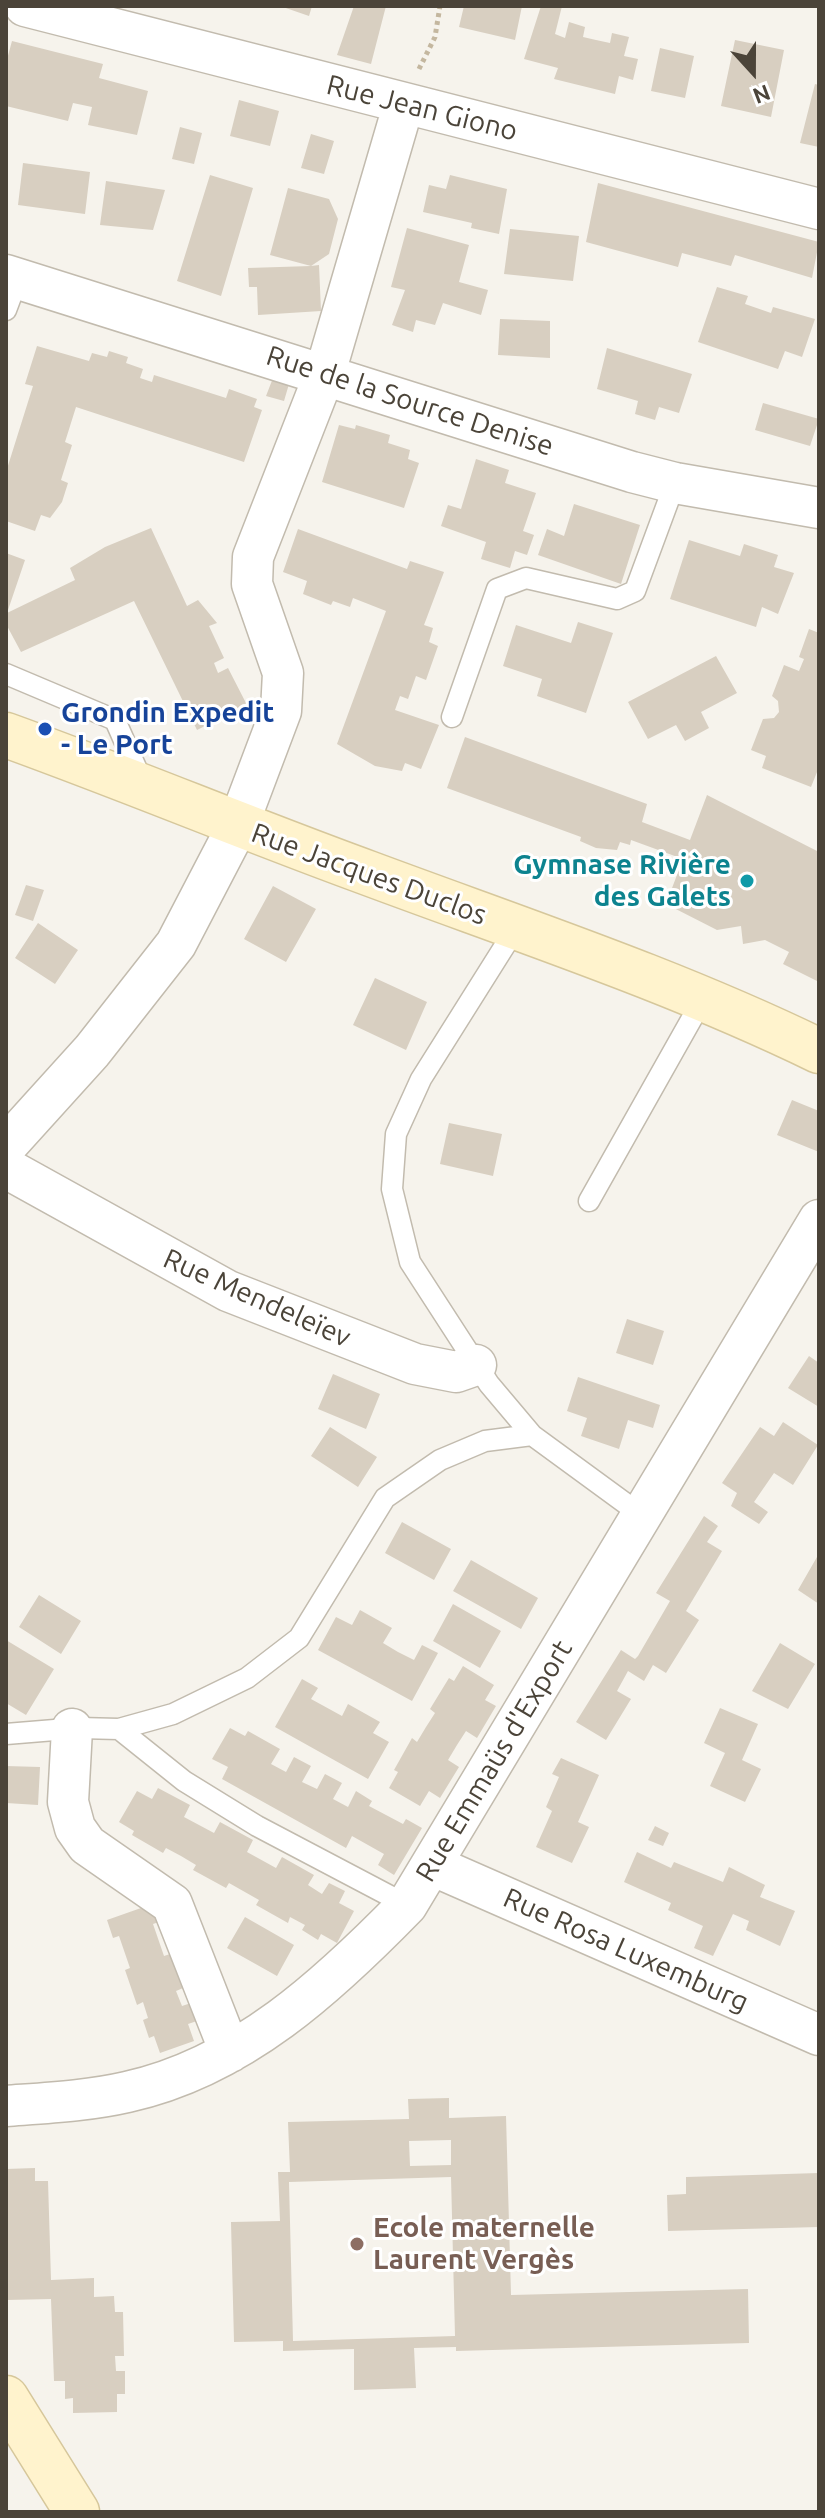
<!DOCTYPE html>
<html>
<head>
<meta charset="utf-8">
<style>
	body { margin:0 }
	#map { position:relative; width:825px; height:2518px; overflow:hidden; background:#f6f3ec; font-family:Ubuntu,sans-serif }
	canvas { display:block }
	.frame { position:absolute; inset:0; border:8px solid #4b4439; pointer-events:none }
	.north { position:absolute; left:713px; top:32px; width:80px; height:80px; -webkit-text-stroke:6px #fff; paint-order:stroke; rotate:159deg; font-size:22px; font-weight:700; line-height:32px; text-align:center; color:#4b4439 }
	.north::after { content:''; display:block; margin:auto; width:28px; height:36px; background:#4b4439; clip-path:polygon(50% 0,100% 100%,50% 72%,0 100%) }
</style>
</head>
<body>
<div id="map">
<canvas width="825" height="2518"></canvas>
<div class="frame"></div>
<div class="north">N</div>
</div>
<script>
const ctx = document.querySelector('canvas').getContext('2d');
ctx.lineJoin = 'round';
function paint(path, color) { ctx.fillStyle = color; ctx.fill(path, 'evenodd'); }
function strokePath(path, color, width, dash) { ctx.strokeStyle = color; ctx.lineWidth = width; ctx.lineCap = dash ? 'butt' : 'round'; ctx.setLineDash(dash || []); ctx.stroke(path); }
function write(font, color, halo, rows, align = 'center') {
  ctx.font = font + ' Ubuntu,sans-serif'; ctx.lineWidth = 6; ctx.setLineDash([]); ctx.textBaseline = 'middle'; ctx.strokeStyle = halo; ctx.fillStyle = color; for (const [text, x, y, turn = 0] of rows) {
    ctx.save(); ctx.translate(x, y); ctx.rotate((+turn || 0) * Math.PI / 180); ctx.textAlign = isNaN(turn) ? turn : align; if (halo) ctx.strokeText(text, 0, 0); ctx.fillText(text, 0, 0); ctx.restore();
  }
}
paint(new Path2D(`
	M280,6H312L309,16Z
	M354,6H386L371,64L337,55Z
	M464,6H522L515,40L459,27Z
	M541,6H562L555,34L565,38L569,22L585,27L583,37L596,40L610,43L612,33L629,37L624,56L638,59L633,80L619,76L615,94L554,79L558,68L524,59Z
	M735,40L784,50L771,117L721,106Z
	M12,41L103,64L99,78L148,91L137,135L88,125L92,107L73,103L68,121L6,106V63Z
	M660,48L694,56L685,98L651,91Z
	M815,84L819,85V147L800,143Z
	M239,100L279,111L270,146L230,136Z
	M180,127L202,133L194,164L172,159Z
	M311,134L334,141L324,174L301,168Z
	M23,163L90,172L85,214L18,205Z
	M210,175L253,188L221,296L177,281Z
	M450,175L507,189L499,234L471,228L472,223L423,212L429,185L446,189Z
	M106,181L165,190L153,230L100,225Z
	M598,183L819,242L812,278L735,255L731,266L682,253L678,267L586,242Z
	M288,188L329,199L338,219L329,254L311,266L319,265L321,311L258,315L257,287H249L248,268L311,266L270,255Z
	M407,228L469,245L459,282L488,290L481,315L443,303L435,325L416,320L413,332L392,325L405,290L391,287Z
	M510,229L579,236L573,281L504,274Z
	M717,287L748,296L745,304L771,313L773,307L815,319L802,357L785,351L778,369L698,342Z
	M500,319L550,321V358L498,355Z
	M37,346L89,361L92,353L107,357L109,351L128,357L126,363L143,369L140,378L152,382L154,375L226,398L229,389L257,399L254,407L262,410L244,462L76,407L65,442L72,445L61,480L68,483L62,502L50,518L41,515L35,531L6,521V472L33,386L25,384Z
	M607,348L692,374L679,413L659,407L655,420L635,414L638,401L597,389Z
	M273,378L289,384L284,401L266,396Z
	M763,403L819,419L810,446L755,430Z
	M339,425L355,429L356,425L390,435L388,443L410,450L408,459L419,463L404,508L322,482Z
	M476,459L509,470L505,483L536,493L523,531L534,535L527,555L515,551L510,568L481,559L486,542L441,526L448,505L461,509Z
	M574,504L640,525L621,584L538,555L547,529L564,536Z
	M151,528L187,606L198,600L217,623L209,626L224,658L214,663L218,673L228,668L247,705L197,730L134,601L21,652L6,624V553L25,560L7,613L75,580L70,568L105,547Z
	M298,529L407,569L410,561L444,572L424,625L433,628L429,642L438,646L426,680L416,676L408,699L400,696L395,710L439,725L421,769L405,763L402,771L375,766L337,744L386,611L353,598L350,607L333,601L331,605L303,594L307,581L283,572Z
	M689,540L740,556L744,544L778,555L774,567L794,573L778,614L762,607L756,627L670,599Z
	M578,622L613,633L586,713L537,696L542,679L503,666L516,625L571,643Z
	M809,629L819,633V767L811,787L762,768L766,756L751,750L763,719L774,718L779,712L778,701L772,696L784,665L799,671L804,659L799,657Z
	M716,656L737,693L701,712L709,728L685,741L676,725L648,739L628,702Z
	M465,737L647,804L642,822L690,840L707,795L819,852V982L783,964L789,952L765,940L743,944L741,926L717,930L666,904L683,859L631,840L630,845L620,842L617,850L596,848L580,841L581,837L447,788Z
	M26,885L44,890L33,921L15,915Z
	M273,886L316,909L286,962L244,939Z
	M38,923L78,950L55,984L15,958Z
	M375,978L427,1002L406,1050L353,1025Z
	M792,1100L819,1111V1152L777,1135Z
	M449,1123L502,1134L493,1176L440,1164Z
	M627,1319L664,1331L653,1365L616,1353Z
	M809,1356L819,1363V1407L788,1388Z
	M333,1374L380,1394L366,1429L318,1409Z
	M578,1377L660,1405L653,1428L628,1420L619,1449L581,1436L587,1418L567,1411Z
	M783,1422L818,1445L793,1485L774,1473L754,1502L768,1512L759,1524L731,1506L737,1493L722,1483L760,1427L774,1436Z
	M330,1427L377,1457L358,1487L311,1456Z
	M704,1516L718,1526L707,1542L722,1551L686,1611L699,1620L666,1673L653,1665L644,1681L628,1671L617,1691L631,1699L606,1740L576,1722L621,1650L635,1659L638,1656L670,1601L656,1593Z
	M402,1522L451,1549L434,1580L385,1553Z
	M817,1557L819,1558V1604L798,1590Z
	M471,1560L538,1598L521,1629L453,1591Z
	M39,1595L81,1621L61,1654L19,1627Z
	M453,1604L501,1631L480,1668L433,1641Z
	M360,1610L392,1628L383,1643L398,1652L414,1660L422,1645L438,1653L412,1701L318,1650L336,1617L352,1625Z
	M6,1640L54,1669L26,1715L6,1703Z
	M780,1643L815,1664L788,1709L752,1691Z
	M463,1666L494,1685L485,1700L496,1706L477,1738L466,1731L457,1745L448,1760L459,1767L440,1798L429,1791L420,1806L389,1788L398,1772L394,1770L412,1738L417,1742L426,1727L435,1713L430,1709L449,1678L454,1681Z
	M302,1679L318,1688L311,1699L342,1716L348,1704L380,1722L373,1733L389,1742L368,1779L275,1727Z
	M720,1708L758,1724L742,1760L761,1769L745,1802L710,1786L725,1753L704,1743Z
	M230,1728L245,1736L248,1731L280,1749L271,1764L286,1772L294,1757L311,1766L302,1782L317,1789L325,1774L342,1783L333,1799L348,1807L356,1791L372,1801L369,1806L403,1824L406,1819L422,1828L394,1875L378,1865L384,1854L352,1836L346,1848L222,1779L228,1767L212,1759Z
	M561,1758L599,1775L578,1822L589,1827L572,1863L536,1847L552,1811L546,1807L559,1777L552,1774Z
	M6,1766L40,1767L38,1805L6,1803Z
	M158,1788L190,1805L184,1817L214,1833L220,1822L253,1840L247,1852L276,1868L282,1857L314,1875L308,1885L322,1894L329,1883L345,1891L339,1903L354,1911L337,1943L321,1934L318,1940L302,1930L305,1925L290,1917L288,1923L256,1905L259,1900L229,1883L226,1888L193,1870L196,1865L181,1856L166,1848L163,1853L132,1835L134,1831L119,1822L137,1791L152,1799Z
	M655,1826L669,1833L663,1846L648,1840Z
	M637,1852L671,1868L674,1862L723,1882L729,1867L765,1885L760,1897L795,1911L780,1946L746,1930L749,1921L733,1914L713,1956L694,1948L703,1926L668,1910L671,1903L624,1882Z
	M158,1902L165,1920L153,1924L164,1956L176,1952L188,1986L176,1991L182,2006L194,2002L200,2020L188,2024L194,2041L160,2053L154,2036L149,2038L143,2020L148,2018L143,2002L137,2005L125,1970L130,1968L119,1936L113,1938L107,1920Z
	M245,1917L294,1945L277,1976L227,1948Z
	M449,2098V2118L506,2116L511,2295L748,2289L749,2343L456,2351V2347L414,2348L416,2388L354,2390V2349L283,2351V2341L234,2342L231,2222L280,2221L278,2172H290L288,2122L409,2119L408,2099ZM451,2140V2165L410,2166L409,2141ZM451,2177L455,2336L293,2341L289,2182Z
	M35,2168V2181H48L51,2280L94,2278V2297L114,2296L115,2312H123L124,2356H115L116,2371H125V2394H117V2412L73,2413V2398L65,2399V2381H54L51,2299L6,2300V2169Z
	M819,2173V2227L668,2231L667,2195L686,2194V2177Z`), '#d8cfc1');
const lane = new Path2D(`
	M6,310L18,278
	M6,674L115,720L142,781
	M452,717L497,589L526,578L617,599L635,591L675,483
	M516,928L421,1079L396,1134L392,1189L410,1262L489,1384L532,1435L640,1514
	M589,1201L704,997
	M119,1729L184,1781L257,1826L407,1905
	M6,1734L79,1728L119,1729L173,1714L247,1678L299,1638L385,1498L440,1460L485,1441L532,1435`);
const street = new Path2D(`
	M25,6L819,209
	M6,275L632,472L675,483L819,508
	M6,1146L92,1051L176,944L238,825L281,711L283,673L252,584L253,557L325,373L404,103
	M6,1168L228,1291L415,1364L456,1372L476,1365
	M72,1729L68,1802L75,1828L87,1845L172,1904L230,2052
	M434,1866L819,2035
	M6,2106C46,2103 88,2101 127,2092C241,2067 329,1985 407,1905L819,1220`);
const secondary = new Path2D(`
	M6,735C128,779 247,829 368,873C521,930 673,980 819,1051
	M6,2398L77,2512`);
strokePath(lane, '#c2bbae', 23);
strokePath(street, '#c2bbae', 43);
strokePath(secondary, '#d6c79b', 47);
strokePath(new Path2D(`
	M419,69L435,37L440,6`), '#c4b79f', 5, [4, 4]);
strokePath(lane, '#fff', 20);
strokePath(street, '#fff', 40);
strokePath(secondary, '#fff3cd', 44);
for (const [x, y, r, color] of [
	[45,729,8,"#1a4fb4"],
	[747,881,8,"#0f9aa8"],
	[357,2244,8,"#8d6e63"]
]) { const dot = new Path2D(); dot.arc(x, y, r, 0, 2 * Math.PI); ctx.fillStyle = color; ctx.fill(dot); strokePath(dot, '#fff', 3); }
write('28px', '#4b4439', '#fff', [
	["Rue Jean Giono",422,108,14],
	["Rue de la Source Denise",410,401,18],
	["Rue Jacques Duclos",369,874,20],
	["Rue Mendeleïev",257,1298,24],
	["Rue Emmaüs d'Export",494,1761,-59],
	["Rue Rosa Luxemburg",626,1950,24]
]);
write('bold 28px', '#164399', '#fff', [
	["Grondin Expedit",61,713],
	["- Le Port",61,745]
], 'left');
write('bold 28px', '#0d838f', '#fff', [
	["Gymnase Rivière",731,865],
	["des Galets",731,897]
], 'right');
write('bold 28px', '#785e54', '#fff', [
	["Ecole maternelle",373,2228],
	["Laurent Vergès",373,2260]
], 'left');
</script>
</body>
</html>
